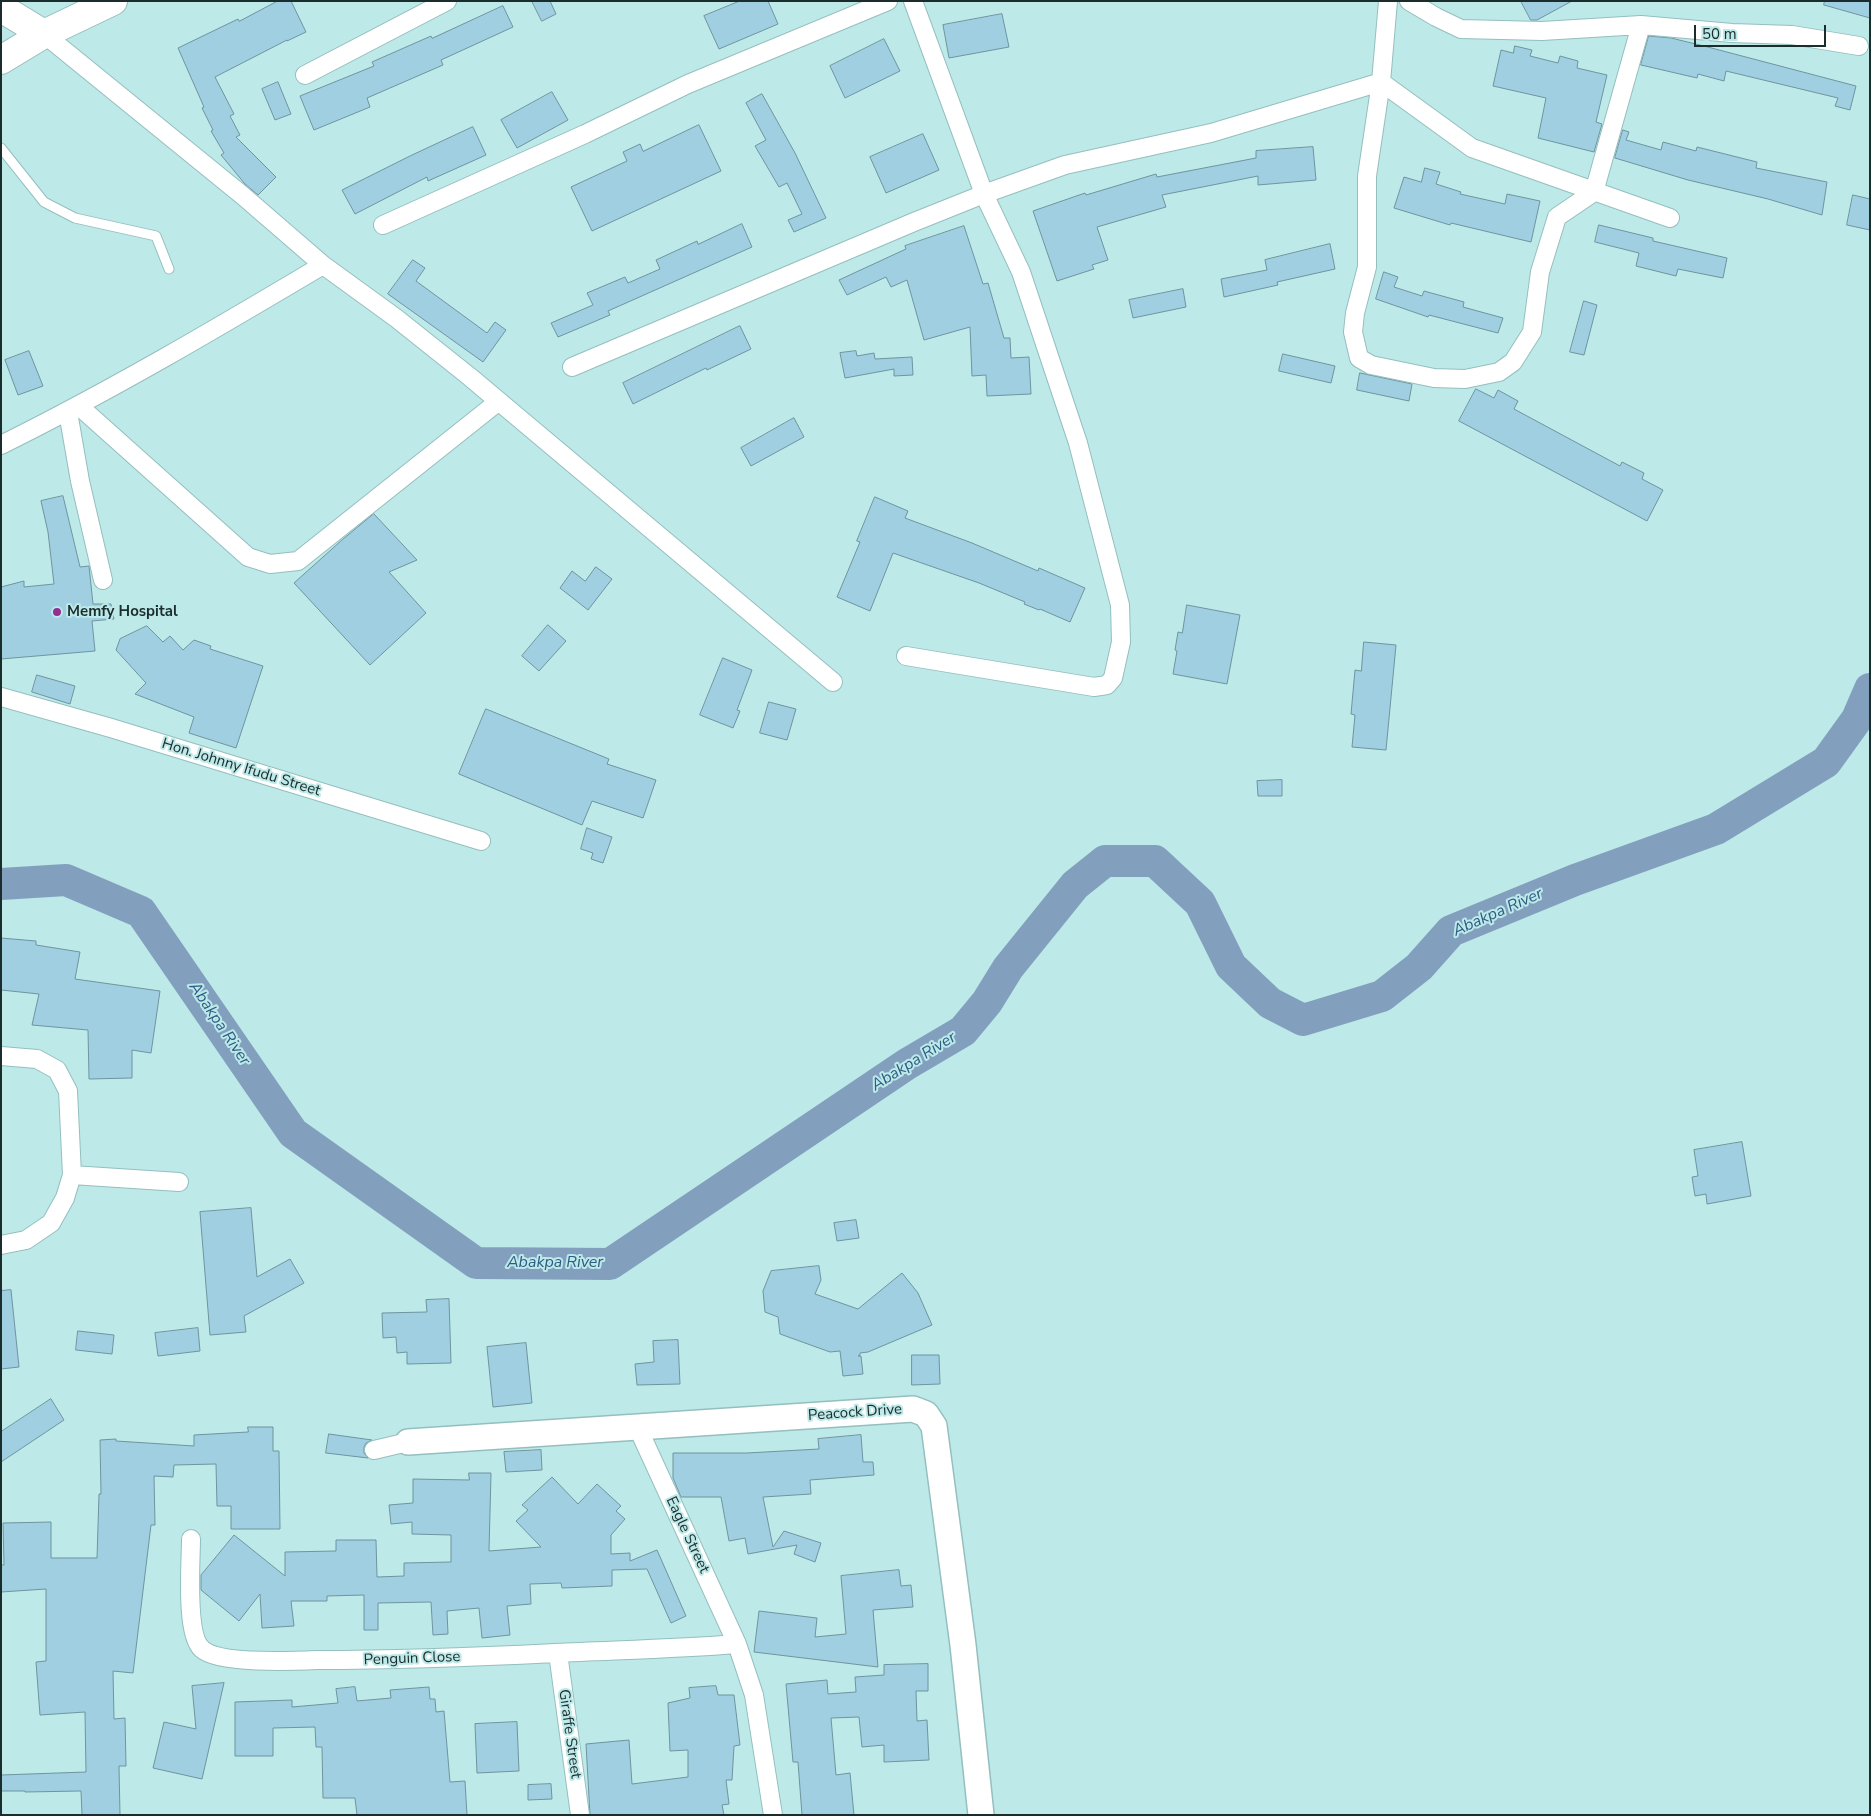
<!DOCTYPE html>
<html>
<head>
<meta charset="utf-8">
<style>
	body { margin:0 }
	#map { position:relative; width:1871px; height:1816px; overflow:hidden; background:#bde9e8; font-family:"Nunito Sans",sans-serif }
	canvas { display:block }
	.frame { position:absolute; inset:0; border:2px solid #1b2c2c; pointer-events:none }
	.scale { position:absolute; left:1694px; top:25px; width:132px; height:22px; box-sizing:border-box; border:2px solid #1b2c2c; border-top:0; padding-left:6px; font-size:15px; line-height:18px; white-space:nowrap; color:#1b2c2c; -webkit-text-stroke:4px #bde9e8; paint-order:stroke }
</style>
</head>
<body>
<div id="map">
<canvas width="1871" height="1816"></canvas>
<div class="frame"></div>
<div class="scale">50 m</div>
</div>
<script>
const ctx = document.querySelector('canvas').getContext('2d');
ctx.lineJoin = 'round';
function strokePath(path, color, width, dash) { ctx.strokeStyle = color; ctx.lineWidth = width; ctx.lineCap = dash ? 'butt' : 'round'; ctx.setLineDash(dash || []); ctx.stroke(path); }
function paint(path, color) { ctx.fillStyle = color; ctx.fill(path, 'evenodd'); }
function write(font, color, halo, rows, align = 'center') {
  ctx.font = font + ' "Nunito Sans",sans-serif'; ctx.lineWidth = 4; ctx.setLineDash([]); ctx.textBaseline = 'middle'; ctx.strokeStyle = halo; ctx.fillStyle = color; for (const [text, x, y, turn = 0] of rows) {
    ctx.save(); ctx.translate(x, y); ctx.rotate((+turn || 0) * Math.PI / 180); ctx.textAlign = isNaN(turn) ? turn : align; if (halo) ctx.strokeText(text, 0, 0); ctx.fillText(text, 0, 0); ctx.restore();
  }
}
strokePath(new Path2D(`
	M1,884L66,880L141,912L293,1133L476,1263L610,1264L907,1064L963,1031L987,1002L1008,968L1075,885L1105,861H1155L1200,903L1231,966L1270,1003L1303,1020L1382,996L1419,967L1451,931L1575,880L1716,829L1826,762L1857,719L1870,689`), '#82a0be', 32);
const building = new Path2D(`
	M278,1H291L306,32L287,41V40L215,77L234,114L230,116L240,135L236,137L276,177L258,195L245,184L221,155L224,153L211,131L213,130L202,108L204,107L178,48L238,19L239,21Z
	M532,1H550L556,14L542,21Z
	M740,1H768L778,24L719,49L704,16Z
	M1521,1H1572L1537,20H1531Z
	M1825,1H1870V18L1824,5Z
	M503,6L513,27L441,60L443,65L367,98L370,107L314,130L300,96L374,66L372,62L431,36L432,38Z
	M1002,14L1009,47L949,58L943,25Z
	M1649,36L1671,38L1704,46L1856,86L1850,110L1835,106L1838,98L1726,71L1724,81L1698,74L1697,78L1641,65Z
	M884,39L900,71L845,98L830,66Z
	M1515,46L1532,50L1530,56L1558,63L1560,56L1578,61L1577,68L1607,75L1596,122L1602,124L1594,152L1538,138L1546,98L1493,86L1501,50L1513,53Z
	M278,82L291,114L275,120L262,89Z
	M552,92L568,120L517,148L501,120Z
	M762,94L795,153L826,218L794,232L788,220L802,214L787,183L779,187L755,146L766,140L746,103Z
	M699,125L721,171L592,231L571,187L627,161L623,152L640,144L643,151Z
	M473,127L486,155L428,181L427,177L355,214L342,190L410,156Z
	M1623,130L1629,132L1626,140L1661,150L1663,142L1696,151L1697,147L1757,162L1756,168L1827,182L1822,215L1768,199L1688,180L1615,158Z
	M923,134L939,170L886,193L870,157Z
	M1313,147L1316,180L1258,185V176L1162,195L1166,207L1097,227L1108,260L1092,265L1094,269L1057,281L1033,211L1085,193L1086,195L1156,174L1157,177L1256,158V151Z
	M1425,168L1440,172L1436,184L1461,192L1460,194L1505,204L1507,194L1540,201L1531,242L1451,223L1450,225L1394,208L1404,177L1421,182Z
	M1853,195L1870,199V230L1847,225Z
	M742,224L752,247L608,311L610,315L558,337L551,323L593,305L587,293L625,277L628,283L660,269L656,260L697,241L698,244Z
	M1599,225L1653,238V241L1727,258L1723,278L1678,269L1676,276L1636,266L1639,253L1595,242Z
	M964,226L983,284L988,283L1004,338H1010L1011,358L1029,357L1031,394L987,396L986,375L972,376L970,327L924,340L907,280L891,287L886,277L847,295L839,280L906,249L905,246Z
	M1330,244L1335,269L1277,282L1278,285L1224,297L1221,279L1267,270L1265,260Z
	M413,260L425,268L416,281L487,333L495,322L506,330L483,362L388,294Z
	M1384,272L1398,277L1394,287L1422,296L1424,291L1464,302L1463,307L1503,318L1498,333L1429,315L1428,317L1376,299Z
	M1183,289L1186,307L1133,318L1129,300Z
	M1584,301L1597,305L1584,355L1570,352Z
	M740,326L751,349L707,370L706,368L633,404L623,383Z
	M29,351L43,386L18,395L5,360Z
	M856,351L857,356L874,353L875,359L912,357L913,375L894,376V369L845,378L840,353Z
	M1283,354L1335,366L1331,383L1279,371Z
	M1360,373L1412,384L1409,401L1357,390Z
	M1476,389L1494,398L1498,390L1518,401L1514,409L1620,466L1622,462L1644,473L1642,479L1663,490L1647,521L1459,421Z
	M794,418L804,437L751,466L741,448Z
	M63,496L80,567L89,566L93,604H111L114,619L92,621L95,651L1,659V587L24,581V587L54,584L48,532L41,501Z
	M875,497L908,511L905,518L972,543L1038,571L1039,568L1085,588L1070,622L1040,609L1039,610L1024,604L1025,602L979,583L893,553L870,611L837,597L860,542L857,541Z
	M374,514L417,560L389,572L426,613L370,665L294,583L342,540Z
	M596,567L612,579L588,610L560,588L572,571L585,581Z
	M1187,605L1240,615L1227,684L1173,674L1177,651L1175,650L1178,632L1182,633Z
	M548,625L566,641L539,671L522,656Z
	M147,626L163,642L170,636L183,650L194,640L211,646L210,649L263,666L236,748L189,733L194,717L135,694L146,683L116,650L120,639Z
	M1364,642L1396,645L1386,750L1352,747L1355,715L1351,714L1355,670L1361,671Z
	M723,658L752,670L737,710L740,711L733,728L700,715Z
	M37,675L75,686L70,704L32,692Z
	M769,702L796,709L787,740L760,733Z
	M486,709L609,759L607,764L656,780L643,818L592,801L582,825L459,774Z
	M1282,780V796H1258L1257,781Z
	M587,828L612,837L603,863L591,859L593,853L581,849Z
	M1,938L36,941V945L80,952L75,979L160,991L151,1053L132,1050V1078L89,1079L88,1030L32,1025L39,994L1,990Z
	M1742,1142L1751,1196L1707,1204L1706,1194L1695,1196L1692,1177L1698,1176L1694,1150Z
	M251,1208L257,1277L290,1259L304,1283L244,1316L246,1332L210,1335L200,1212Z
	M856,1220L859,1238L837,1241L834,1223Z
	M819,1266L821,1280L815,1294L858,1309L902,1273L918,1293L932,1325L868,1352L860,1353V1355L858,1356H861L863,1374L843,1376L840,1351L830,1352L780,1334L778,1317L765,1312L763,1291L771,1271Z
	M11,1290L19,1367L1,1369V1291Z
	M449,1299L451,1363L407,1364V1352L397,1353L396,1337L383,1338L382,1313L427,1312L426,1300Z
	M198,1328L200,1351L158,1356L155,1333Z
	M78,1331L114,1335L112,1354L76,1350Z
	M678,1340L680,1384L637,1385L635,1364L654,1362L653,1341Z
	M526,1343L532,1403L493,1407L487,1347Z
	M912,1355H939L940,1384L912,1385Z
	M51,1399L64,1420L1,1462V1432Z
	M248,1427H273V1451H279L280,1529H231V1506H217L216,1464L174,1465L173,1477L154,1476L155,1525H151L133,1673L113,1671L114,1719L125,1718L126,1766H119L120,1815H82L81,1791L25,1792V1791H1V1775L86,1772L85,1712L40,1715L36,1662L46,1661V1589L1,1592V1565H4L3,1523L51,1522V1558H97L99,1494H101L100,1440L116,1439V1441L194,1446V1435L248,1432Z
	M329,1434L372,1440L366,1443L364,1447V1453L368,1458L326,1453Z
	M861,1435L863,1462H873L874,1475L810,1480L811,1494L763,1497L773,1547L784,1531L821,1543L815,1562L794,1554L797,1545L748,1554L745,1538L729,1541L721,1497H681L673,1478V1453H747L819,1449L818,1439Z
	M541,1450L542,1470L506,1472L504,1452Z
	M469,1473H491L489,1551L541,1547L516,1521L528,1510L522,1505L552,1477L578,1504L597,1484L621,1506L616,1511L625,1519L611,1535V1554L630,1553V1561L657,1550L686,1616L671,1623L647,1569L612,1570V1586L562,1588L561,1583L530,1584L531,1604L507,1606L510,1635L482,1638L479,1608L447,1611L448,1634L433,1635L431,1602L378,1603V1630H364V1595L327,1596V1601H291L294,1626L262,1628L260,1594L239,1621L201,1590V1575L234,1535L285,1576V1552L336,1551V1540H376L377,1577L404,1576V1563L451,1562V1535L412,1534V1522L391,1524L389,1505L413,1503V1479L469,1480Z
	M899,1570L901,1586L911,1585L913,1607L873,1610L878,1667L754,1652L759,1611L817,1618L815,1637L846,1634L841,1576Z
	M928,1664V1691H916L917,1721L927,1720L929,1760L884,1762V1745L862,1747L859,1717L831,1718L836,1775L850,1773L854,1815H802L798,1762H793L786,1684L827,1680L828,1694L856,1692L855,1677L884,1675V1665Z
	M224,1683L202,1779L153,1768L164,1722L196,1729L192,1686Z
	M716,1686L718,1695H734L740,1745L734,1746L732,1780H726L729,1804L722,1805L724,1815H590L586,1744L629,1740L632,1784L688,1777V1750L670,1751L668,1703L690,1698L689,1688Z
	M355,1687L357,1701L391,1698L390,1690L429,1687L430,1699H435L436,1712L444,1711L450,1782L465,1781L467,1815H357L355,1798H323L322,1747H316L315,1727L273,1728V1756H235V1702L292,1700V1707L338,1703L336,1689Z
	M517,1722L519,1771L477,1773L475,1724Z
	M551,1784L552,1799L528,1800V1785Z`);
paint(building, '#9fcfe0');
strokePath(building, '#6e94a0', 1);
const lane = new Path2D(`
	M1,148L44,202L75,218L156,236L169,269`);
const street = new Path2D(`
	M1388,1L1381,82L1367,176V267L1355,313L1353,332L1359,358L1371,365L1434,378L1465,379L1499,372L1513,362L1532,332L1540,272L1557,217L1594,192L1641,25
	M1409,1L1436,17L1461,29L1542,31L1641,25L1732,33L1792,35L1859,46
	M44,34L242,195L323,265L396,318L470,377L833,682
	M305,75L447,1
	M1381,82L1472,148L1670,218
	M383,225L585,134L688,84L888,1
	M572,367L914,222L984,194L1065,165L1211,133L1381,82
	M79,406L248,557L270,564L298,561L499,401
	M68,412L80,481L103,580
	M1,445C112,390 217,328 323,265
	M906,656L1094,687L1107,685L1113,678L1121,642L1120,605L1078,443L1021,272L984,194L913,1
	M1,697L111,728L481,841
	M1,1056L37,1059L57,1070L68,1091L72,1175L65,1198L51,1223L26,1240L1,1245
	M72,1175L179,1182
	M637,1426L737,1644L754,1695L773,1815
	M374,1450L408,1442
	M191,1539C191,1561 185,1635 202,1649C218,1664 293,1661 317,1660C397,1660 476,1657 555,1653C616,1650 676,1649 737,1644
	M558,1653L580,1815`);
const secondary = new Path2D(`
	M408,1442L913,1409L926,1414L934,1426L963,1645L981,1815`);
const primary = new Path2D(`
	M1,8L44,34`);
const highway = new Path2D(`
	M1,60L44,34L113,1`);
strokePath(lane, '#94bfbe', 11);
strokePath(street, '#94bfbe', 20);
strokePath(secondary, '#94bfbe', 28);
strokePath(primary, '#94bfbe', 30);
strokePath(highway, '#94bfbe', 30);
strokePath(lane, '#fff', 9);
strokePath(street, '#fff', 18);
strokePath(secondary, '#fff', 25);
strokePath(primary, '#fff', 28);
strokePath(highway, '#fff', 28);
for (const [x, y, r, color] of [
	[57,612,5,"#932e93"]
]) { const dot = new Path2D(); dot.arc(x, y, r, 0, 2 * Math.PI); ctx.fillStyle = color; ctx.fill(dot); strokePath(dot, '#bde9e8', 2); }
write('bold 15px', '#1b2c2c', '#bde9e8', [
	["Memfy Hospital",67,612]
], 'left');
write('15px', '#1b2c2c', '#bde9e8', [
	["Hon. Johnny Ifudu Street",241,768,17],
	["Peacock Drive",855,1413,-4],
	["Eagle Street",687,1535,65],
	["Penguin Close",412,1659,-2],
	["Giraffe Street",569,1734,82]
]);
write('italic 16px', '#2c5b84', '#bde9e8', [
	["Abakpa River",1498,913,-24],
	["Abakpa River",219,1024,56],
	["Abakpa River",914,1062,-32],
	["Abakpa River",555,1263]
]);
</script>
</body>
</html>
